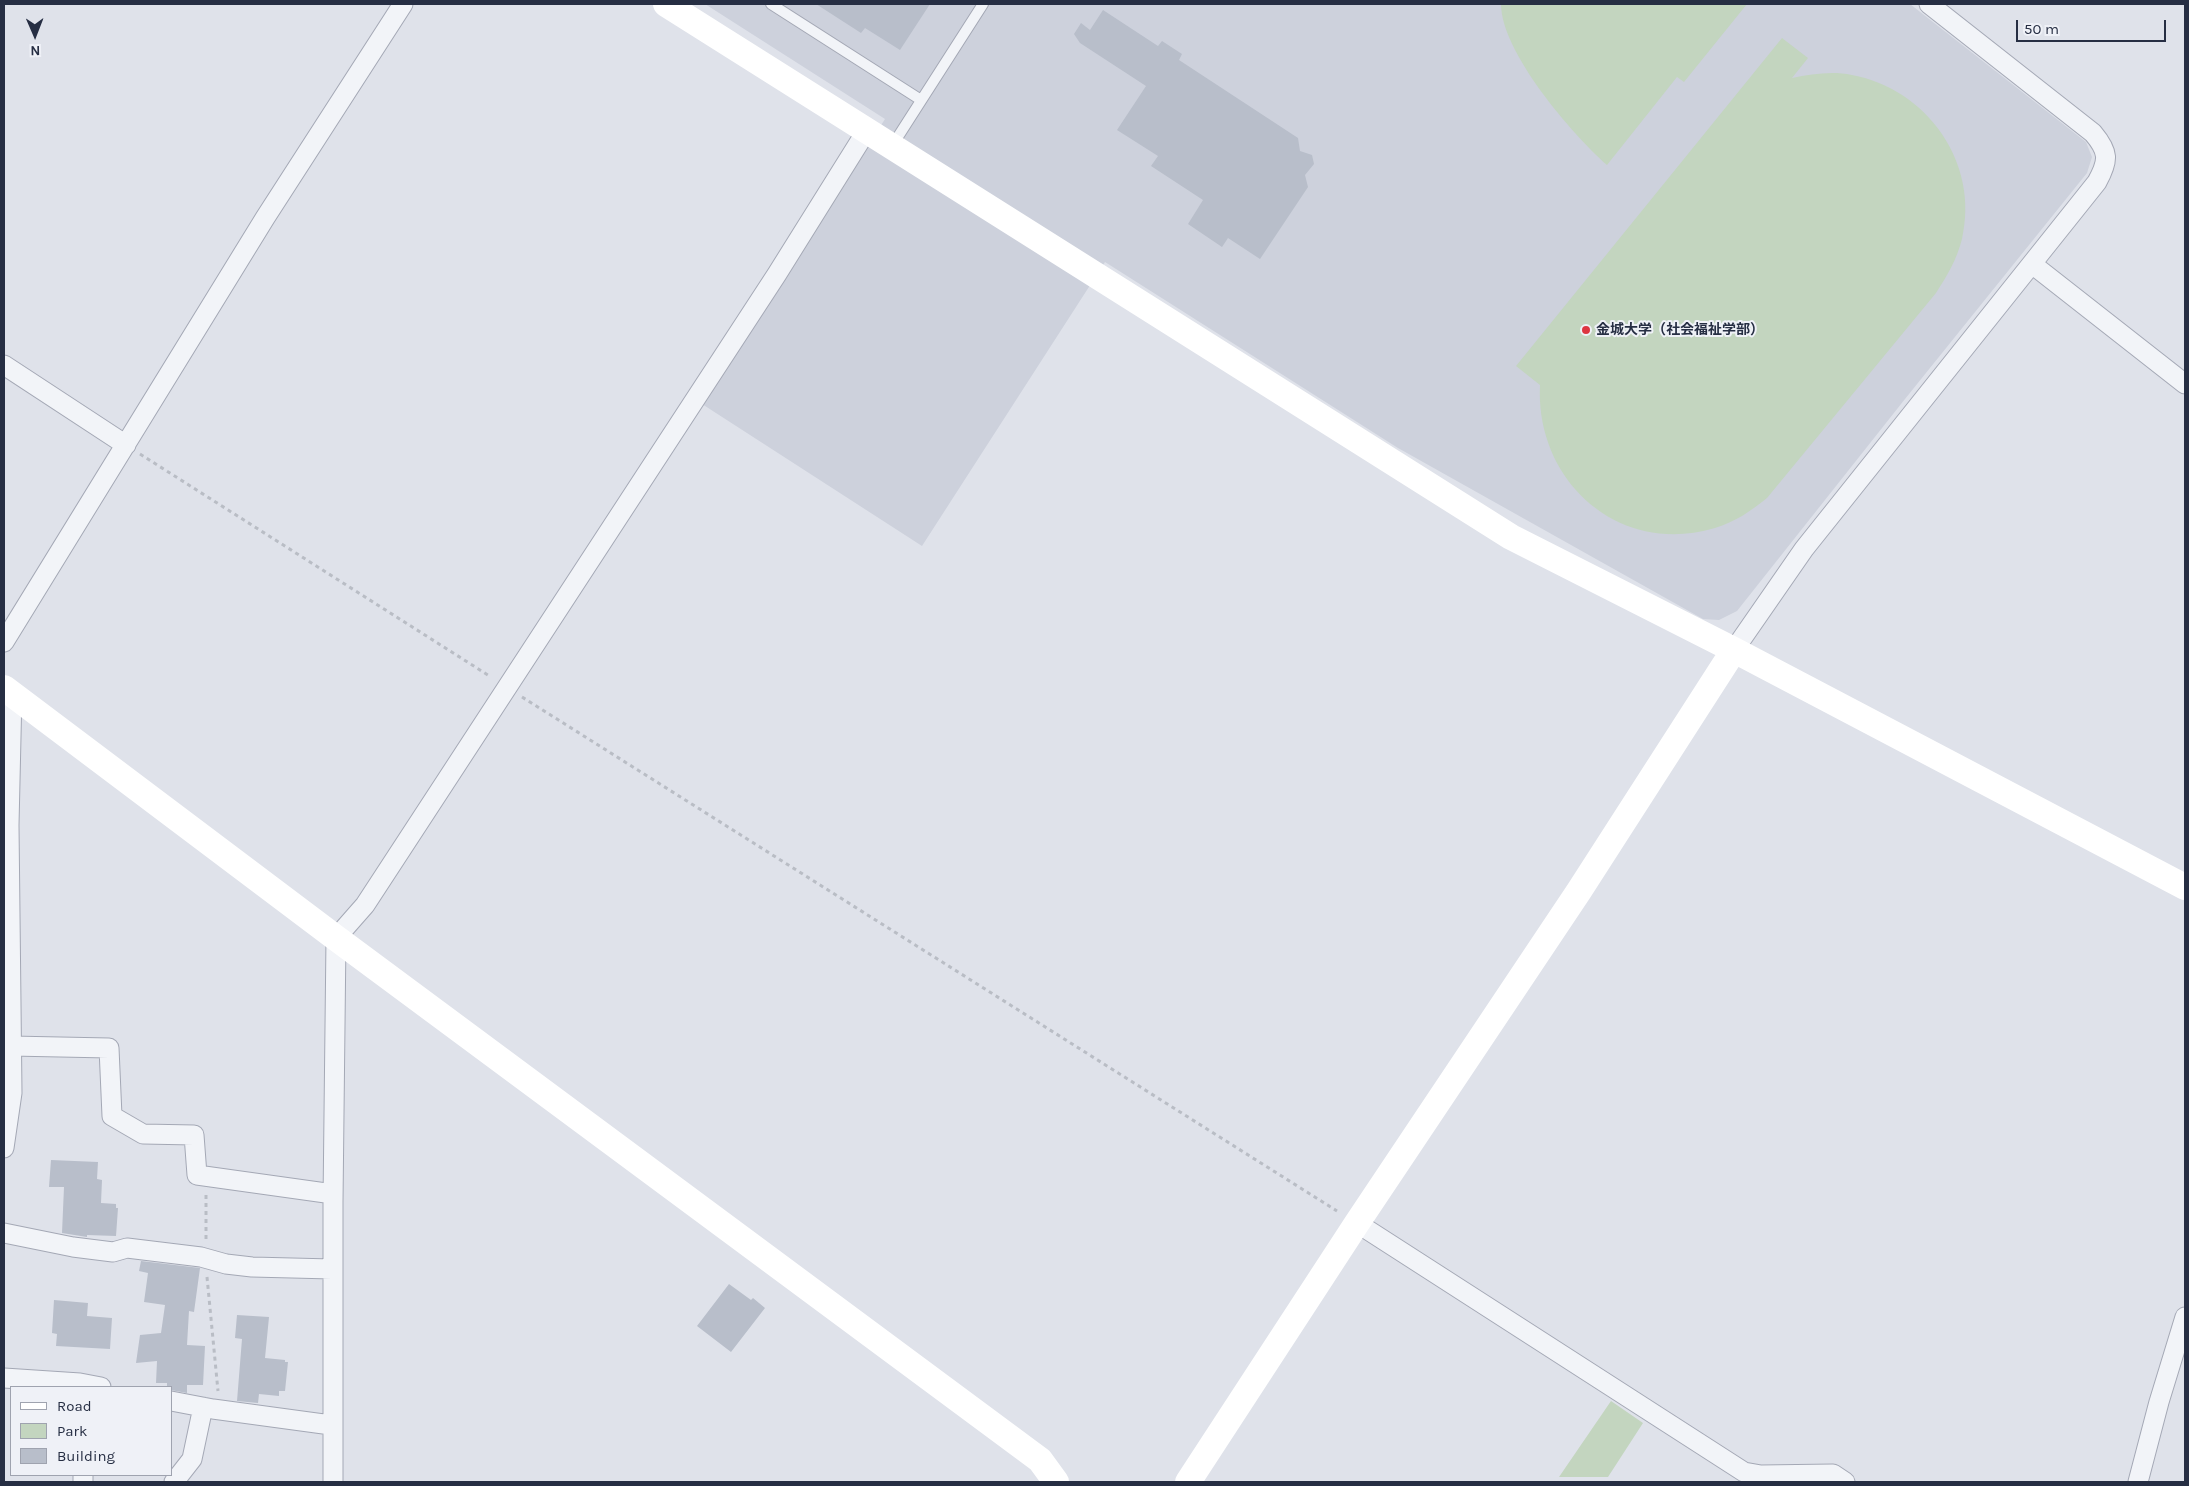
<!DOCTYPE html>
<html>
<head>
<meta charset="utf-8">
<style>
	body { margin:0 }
	#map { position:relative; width:2189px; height:1486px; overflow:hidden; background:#dfe2ea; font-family:Karla,sans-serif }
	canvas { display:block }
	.frame { position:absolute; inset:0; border:5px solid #262e43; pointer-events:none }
	.legend { position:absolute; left:10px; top:1386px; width:162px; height:90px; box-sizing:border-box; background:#eff1f7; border:1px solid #9fa3af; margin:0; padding:6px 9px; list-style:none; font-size:15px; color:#262e43 }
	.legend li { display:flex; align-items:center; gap:10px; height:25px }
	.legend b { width:25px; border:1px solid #9fa3af }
	.north { position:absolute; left:10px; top:10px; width:50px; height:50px; -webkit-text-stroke:4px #eff1f7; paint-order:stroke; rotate:179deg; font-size:14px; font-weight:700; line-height:20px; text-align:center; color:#262e43 }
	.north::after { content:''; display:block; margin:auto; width:18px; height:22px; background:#262e43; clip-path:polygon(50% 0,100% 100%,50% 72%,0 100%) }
	.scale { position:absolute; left:2016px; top:20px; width:150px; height:22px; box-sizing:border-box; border:2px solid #262e43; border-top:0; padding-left:6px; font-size:15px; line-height:18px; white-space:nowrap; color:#262e43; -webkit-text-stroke:4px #eff1f7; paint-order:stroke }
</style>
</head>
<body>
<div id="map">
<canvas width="2189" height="1486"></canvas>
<div class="frame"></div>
<ul class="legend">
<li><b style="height:6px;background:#fff"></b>Road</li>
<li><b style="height:14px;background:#c3d5bf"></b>Park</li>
<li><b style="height:14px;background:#b8beca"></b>Building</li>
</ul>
<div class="north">N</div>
<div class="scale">50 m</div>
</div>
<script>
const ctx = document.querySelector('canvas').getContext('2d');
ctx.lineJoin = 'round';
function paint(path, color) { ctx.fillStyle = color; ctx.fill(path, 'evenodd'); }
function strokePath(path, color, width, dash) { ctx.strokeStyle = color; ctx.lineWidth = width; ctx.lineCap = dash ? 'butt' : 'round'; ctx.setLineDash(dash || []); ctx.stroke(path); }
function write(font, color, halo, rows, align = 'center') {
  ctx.font = font + ' Karla,"Noto Sans JP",sans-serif'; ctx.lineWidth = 4; ctx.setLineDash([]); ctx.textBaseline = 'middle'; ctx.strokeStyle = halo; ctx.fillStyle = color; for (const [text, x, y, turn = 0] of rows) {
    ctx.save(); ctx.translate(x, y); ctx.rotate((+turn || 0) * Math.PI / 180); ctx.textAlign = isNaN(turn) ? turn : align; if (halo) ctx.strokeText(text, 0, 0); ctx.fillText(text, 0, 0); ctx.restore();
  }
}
paint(new Path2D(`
	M705,4H1910L2086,142L2092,157L2087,173L1905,399L1737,611L1719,620L1703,619L1398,448L1105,262L922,546L702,404L885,119Z`), '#cdd1dc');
paint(new Path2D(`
	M1501,4H1747L1684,82L1677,77L1607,165C1572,134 1501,52 1501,4Z
	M1782,38L1808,58L1792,78C1812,74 1832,71 1852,75C1927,89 1980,163 1962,239C1957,259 1947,276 1936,293L1767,498C1751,511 1735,522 1715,528C1619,557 1535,481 1540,385L1516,366Z
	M1611,1401L1643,1423L1608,1477H1559Z`), '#c3d5bf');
paint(new Path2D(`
	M816,4H930L900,50L865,28L861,33Z
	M1103,10L1158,46L1162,41L1182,54L1179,60L1298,138L1300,151L1312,155L1314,164L1305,175L1308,187L1260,259L1228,238L1222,247L1188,224L1203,200L1151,166L1158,156L1117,130L1146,86L1080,43L1074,34L1081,23L1090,30Z
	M51,1160L98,1162L97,1179L102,1180L101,1203L116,1204V1208H118L116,1236L87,1235V1237L62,1233L64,1187H49Z
	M141,1261L200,1268L194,1312L189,1311L187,1345L205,1346L203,1385H187V1393L171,1390V1387H167V1383H156L157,1361L136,1363L140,1335L161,1333L165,1305L144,1302L148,1273L139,1271Z
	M729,1284L751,1300L753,1298L765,1308L731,1352L697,1326Z
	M54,1300L88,1303L87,1316L112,1318L110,1349L56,1346L57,1334L52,1333Z
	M237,1315L269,1317L265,1358L285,1360V1362H288L285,1391H279V1396L259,1394L258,1403L237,1401L242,1339L235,1338Z`), '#b8beca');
const lane = new Path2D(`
	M771,4L921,100
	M892,146L983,4`);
const street = new Path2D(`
	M2032,264L2185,384
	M4,365L126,445
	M4,642L265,218L403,4
	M1734,650L1804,549L2097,182C2109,160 2109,152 2093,133L1929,4
	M11,1046L109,1048L112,1116L143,1134L194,1135L197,1175L333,1194
	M4,1148L12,1093L9,825L12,693
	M1357,1223L1744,1472L1761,1475L1833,1474L1845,1482
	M4,1233L73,1247L113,1252L127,1248L201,1257L226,1264L252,1267L332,1269
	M4,1378L80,1383L101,1387
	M171,1401L213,1409L331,1425
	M83,1475V1482
	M174,1482L192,1459L203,1407
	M333,1482V1202L336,938L365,905L777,274L867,130
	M2138,1482L2159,1402L2185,1317`);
strokePath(lane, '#a4a8b5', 12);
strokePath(street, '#a4a8b5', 21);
strokePath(new Path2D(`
	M140,454L491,677
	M522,697L1337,1211
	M206,1239V1195
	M207,1277L218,1391`), '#b9bdc5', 3, [4, 4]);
strokePath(lane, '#f2f4f8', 10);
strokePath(street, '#f2f4f8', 19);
strokePath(new Path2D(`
	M666,4L1511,537L1734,650L2185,887
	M4,688L336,938L1040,1460L1056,1482
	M1188,1482L1357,1223L1579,891L1734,650`), '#fff', 26);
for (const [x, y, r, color] of [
	[1586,330,5,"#dd3540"]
]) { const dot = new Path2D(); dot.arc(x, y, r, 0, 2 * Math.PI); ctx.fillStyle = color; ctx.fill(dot); strokePath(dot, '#eff1f7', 2); }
write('bold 14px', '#262e43', '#eff1f7', [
	["金城大学（社会福祉学部）",1596,330]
], 'left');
</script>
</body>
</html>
